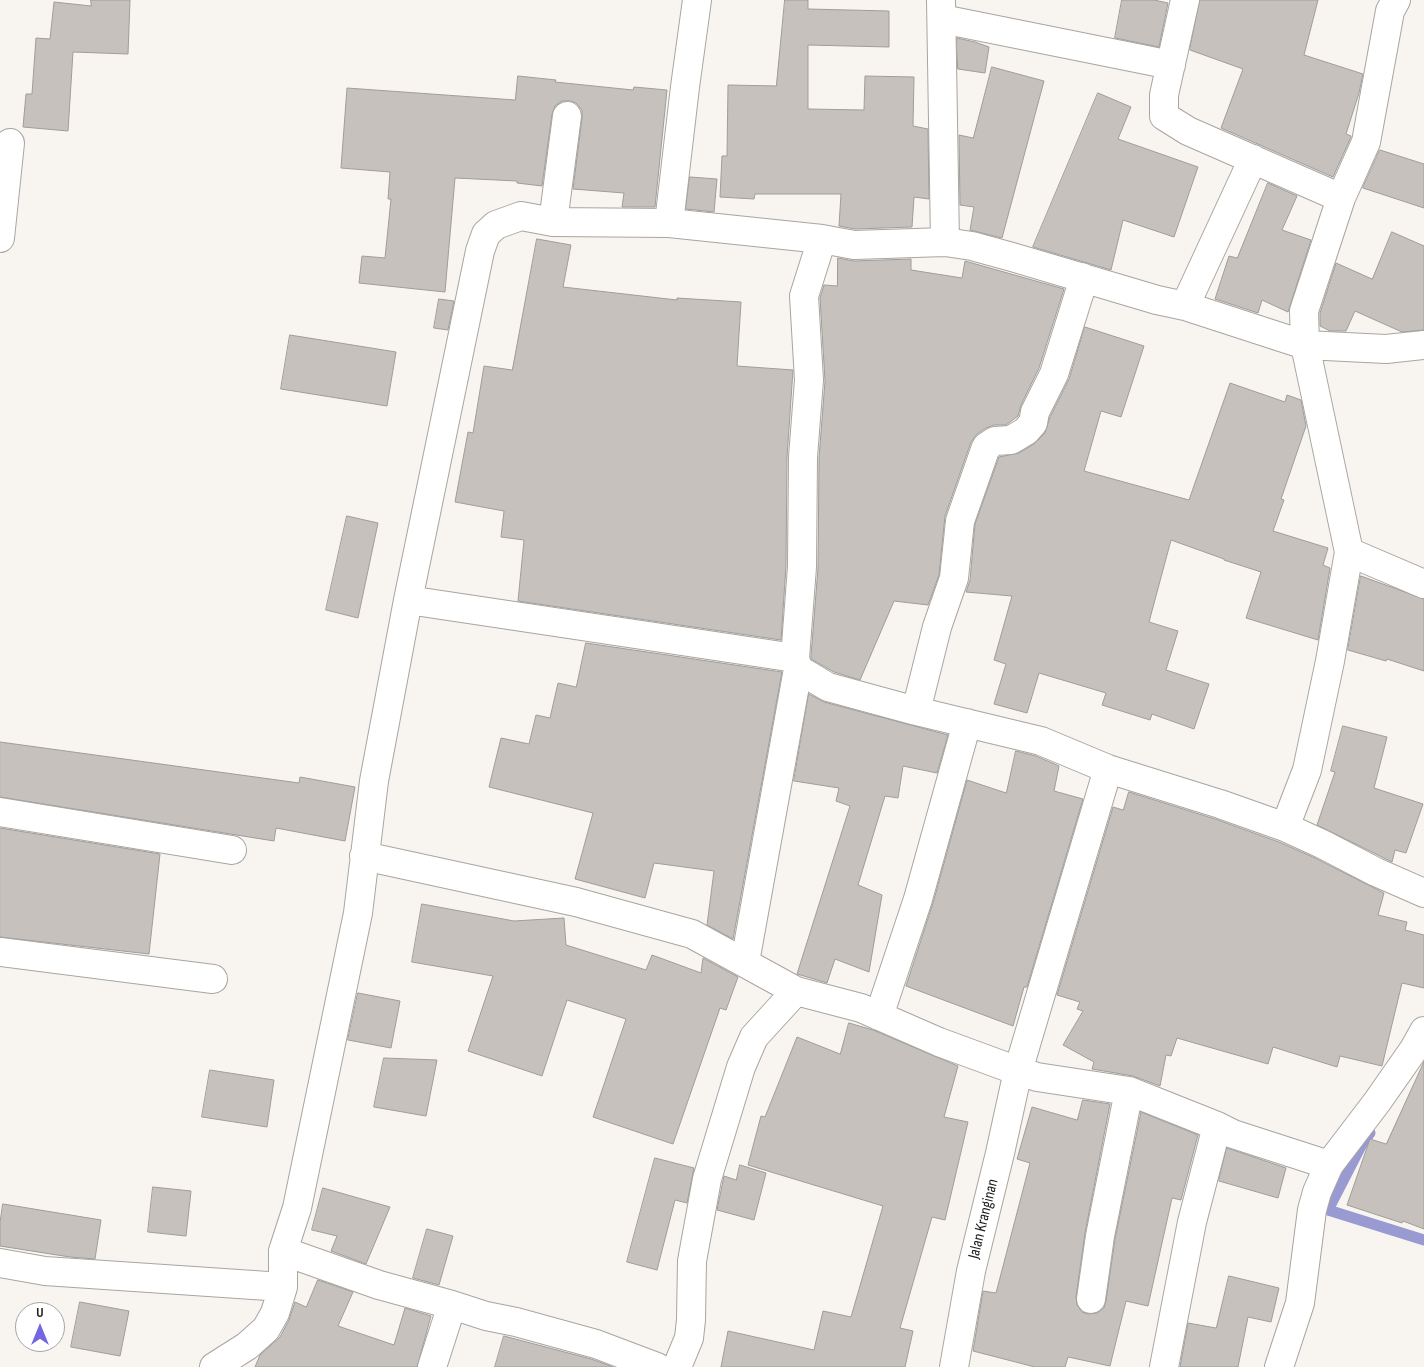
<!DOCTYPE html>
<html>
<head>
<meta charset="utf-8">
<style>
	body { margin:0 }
	#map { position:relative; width:1424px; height:1367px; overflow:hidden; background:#f8f4ef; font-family:"Sofia Sans Condensed",sans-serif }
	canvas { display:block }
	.north { position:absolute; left:15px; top:1302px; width:50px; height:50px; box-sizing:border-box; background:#fff; border:1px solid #a5a5a4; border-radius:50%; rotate:0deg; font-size:14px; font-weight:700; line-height:20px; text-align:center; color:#1e1d1b }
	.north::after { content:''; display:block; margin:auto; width:18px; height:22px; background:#7466e1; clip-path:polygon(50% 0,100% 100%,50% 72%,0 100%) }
</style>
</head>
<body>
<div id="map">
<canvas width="1424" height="1367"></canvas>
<div class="north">U</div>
</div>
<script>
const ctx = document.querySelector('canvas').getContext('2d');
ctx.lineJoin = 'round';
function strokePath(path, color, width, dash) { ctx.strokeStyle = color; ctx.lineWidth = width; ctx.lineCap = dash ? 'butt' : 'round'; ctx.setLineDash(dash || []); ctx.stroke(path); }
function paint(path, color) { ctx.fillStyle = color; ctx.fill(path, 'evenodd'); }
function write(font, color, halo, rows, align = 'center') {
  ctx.font = font + ' "Sofia Sans Condensed",sans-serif'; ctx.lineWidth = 4.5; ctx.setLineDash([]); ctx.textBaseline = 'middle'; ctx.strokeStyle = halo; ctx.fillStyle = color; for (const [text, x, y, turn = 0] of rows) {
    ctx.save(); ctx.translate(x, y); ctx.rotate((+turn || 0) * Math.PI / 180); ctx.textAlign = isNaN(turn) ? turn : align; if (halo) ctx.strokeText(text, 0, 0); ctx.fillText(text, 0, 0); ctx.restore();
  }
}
strokePath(new Path2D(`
	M1370,1133L1362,1144L1328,1210L1424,1240`), '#9a9ad2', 11);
const building = new Path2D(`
	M91,0H130L128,54L73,52L68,131L23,127L26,94H32L36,38L50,39L54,2L91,6Z
	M785,0H808V9L889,11V47L808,45V109L864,110L865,76L914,77L913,126L928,129L929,199L914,197L912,227L855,229L839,226L841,194H755L754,199L720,197L722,156H727L728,85L776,86Z
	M1122,0H1154L1168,3L1159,47L1115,38Z
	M1200,0H1318L1304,55L1363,74L1359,93L1346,134L1351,136V137L1333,177L1221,128L1243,69L1190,50Z
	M957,38L975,42L989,47L985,73L958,69Z
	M992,67L1044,81L1002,238L970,230L974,207L960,205L959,135L973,138Z
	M518,76L556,80L555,82L633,90L634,87L667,90L655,207H622L624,193L573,189L582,118V110L576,103L570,101H562L555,106L552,114L542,186L517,183V181L455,178L445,292L359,283L362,256L385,258L391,199H388L390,172L341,168L347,88L515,100Z
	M1098,93L1131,107L1118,139L1198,167L1174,237L1123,220L1111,270L1033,247Z
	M1380,150L1424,164V208L1363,188Z
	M690,177L717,179L714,212L686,209Z
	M1268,183L1297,196L1282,230L1311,240L1288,312L1262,300L1258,313L1215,299L1229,256L1237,258Z
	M1392,232L1424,246V330L1402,332L1355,311L1346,331H1330L1320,326V313L1336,263L1372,279Z
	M537,239L571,245L563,287L677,300V298L741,302L737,366L793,370L787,457L786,566L781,640L518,601L524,540L501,537L504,511L455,502L468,432L473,433L484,366L512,370Z
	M838,258L854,261L911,259V270L962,278L965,261L1064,289L1039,368L1021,405L1018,416L1006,425H994L986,428L977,434L971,442L945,516L939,575L928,605L894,601L860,680L834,672L811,659V656L818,568L819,458L825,381L820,298L824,285L837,286Z
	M439,299L454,301L448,330L434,328Z
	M1085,327L1144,346L1121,417L1101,411L1084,471L1189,500L1230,383L1285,402L1287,395L1301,400L1306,426L1281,499L1284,500L1273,531L1328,548L1323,565L1330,568L1318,640L1246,618L1261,572L1224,560V559L1171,540L1149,622L1178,631L1166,670L1209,684L1194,729L1152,714L1150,720L1102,705L1106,693L1039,673L1027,713L994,704L1006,664L994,660L1012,596L966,592L970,580L975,524L999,457L1019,453L1034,444L1045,433L1050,417L1069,379Z
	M290,335L396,352L387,406L281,389Z
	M347,516L378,523L358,618L326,610Z
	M1361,576L1424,599V671L1387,659L1386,661L1348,650Z
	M586,643L782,672L733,939L707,925L714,871L654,863L645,898L575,879L593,813L489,787L501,738L529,744L536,715L550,718L558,683L576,687Z
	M809,694L824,702L948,735L937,773L903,766L898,798L885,796L858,885L882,895L869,972L835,959L827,983L797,974L850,806L836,801L839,788L794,781Z
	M1343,726L1387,737L1374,788L1423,804L1406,853L1395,850L1392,862L1317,825L1335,772L1331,771Z
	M0,742L299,783L300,777L355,787L345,841L276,828L274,841L0,797Z
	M1016,751L1036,756L1059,766L1054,791L1083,799L1027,987H1024L1013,1026L906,986L933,903L967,780L1006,793Z
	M1129,792L1215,819L1279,842L1315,858L1384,893L1378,915L1407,922L1405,930L1424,935V988L1402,983L1382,1066L1340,1056L1337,1067L1273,1047L1268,1064L1177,1038L1171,1056L1166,1055L1160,1086L1133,1076L1092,1069L1094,1062L1063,1045L1083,1011L1077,1009L1080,1002L1057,995L1113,807L1123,810Z
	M0,828L160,854L149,954L0,937Z
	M422,904L514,921L564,918L566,945L646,970L652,955L701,973L703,958L738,977L726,1010L720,1008L673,1144L593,1117L626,1019L567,1000L542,1076L468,1051L493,976L412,962Z
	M358,993L400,1001L391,1048L348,1040Z
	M849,1023L873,1030L958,1066L944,1117L968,1122L945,1220L932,1217L900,1328L913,1331L905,1367H721L728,1331L814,1350L823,1311L851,1317L883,1206L748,1165L761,1116L765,1117L797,1037L840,1054Z
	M384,1058L437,1060L426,1116L374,1107Z
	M1424,1062V1229L1403,1221L1402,1223L1347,1205L1370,1139L1386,1144Z
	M210,1070L274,1080L267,1127L202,1117Z
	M1083,1100L1110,1104L1085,1233L1076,1297L1077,1305L1082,1312L1088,1314L1097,1313L1104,1308L1106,1301L1115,1239L1141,1112L1198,1135L1181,1200L1172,1198L1148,1306L1126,1301L1110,1366L1068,1357L1065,1367H1035L973,1351L983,1291L996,1293L1030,1163L1017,1159L1032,1107L1077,1120Z
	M1227,1148L1286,1168L1278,1198L1219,1181Z
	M655,1158L694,1168L687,1203L675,1200L657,1270L627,1262Z
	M740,1165L766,1173L754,1220L717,1210L724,1176L736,1180Z
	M153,1187L191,1191L186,1236L148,1232Z
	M323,1188L390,1207L366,1264L331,1251L337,1236L312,1230Z
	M3,1204L101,1220L95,1259L70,1257L0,1246V1223Z
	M427,1229L453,1236L439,1285L413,1278Z
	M1229,1276L1279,1288L1271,1322L1248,1317L1238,1367H1180L1188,1323L1216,1328Z
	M318,1280L353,1292L338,1326L394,1345L405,1308L431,1316L417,1367H255L260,1355L280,1337L289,1320L295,1302L306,1307Z
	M80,1302L129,1311L120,1356L71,1347Z
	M504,1336L591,1359L613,1367H495Z`);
paint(building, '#c6c1bc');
strokePath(building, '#a09c98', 1);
const street = new Path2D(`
	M941,0L945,242
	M1185,0L1164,95V116L1188,131L1341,198
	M1396,0L1390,11L1366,142L1341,198L1304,311L1305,345L1349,552L1424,584
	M942,19L1171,65
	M553,222L567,116
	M669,223L685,87L697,0
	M0,238L10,143
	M822,239L804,296L809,380L803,457L802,567L795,658L798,669L828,687L916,711L1041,741L1108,769L1220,804L1285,827L1322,844L1376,872L1424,893
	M1185,306L1253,159
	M408,600L795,658
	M916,711L937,627L954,578L960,521L986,447L995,441L1011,440L1026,431L1033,423L1035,412L1054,374L1080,291L1082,277
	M0,812L232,850
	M1285,827L1307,770L1330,661L1349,552
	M364,856L576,902L692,934L796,991
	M0,952L213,979
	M745,962L798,669
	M879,1016L918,899L967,723
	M283,1251L379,1285L452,1305L486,1316L516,1322L596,1344L657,1367
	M0,1263L45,1271L283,1287
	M1091,1299L1100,1236L1129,1091
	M214,1367L247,1346L266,1329L275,1313L283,1287V1251L297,1208L358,913L374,781L408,600L480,251L486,234L496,225L521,216L553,222L669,223L822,239L854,245L945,242L972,246L1012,257L1157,300L1185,306L1305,345L1386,349L1424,345
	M432,1367L452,1305
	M677,1367L689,1338L691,1320L692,1261L707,1179L741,1067L754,1037L796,991L861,1008L939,1042L1018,1071L1037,1077L1129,1091L1217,1126L1233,1134L1329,1165
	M954,1367L971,1271L1000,1153L1018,1071L1108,769
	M1164,1367L1192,1222L1217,1126
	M1279,1367L1300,1303L1312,1210L1317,1192L1329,1165L1377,1102L1414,1049L1424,1031`);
strokePath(street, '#a9a5a0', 30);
strokePath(street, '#fff', 28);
write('16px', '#1e1d1b', '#fff', [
	["Jalan Kranginan",984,1219,-76]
]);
</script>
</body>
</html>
